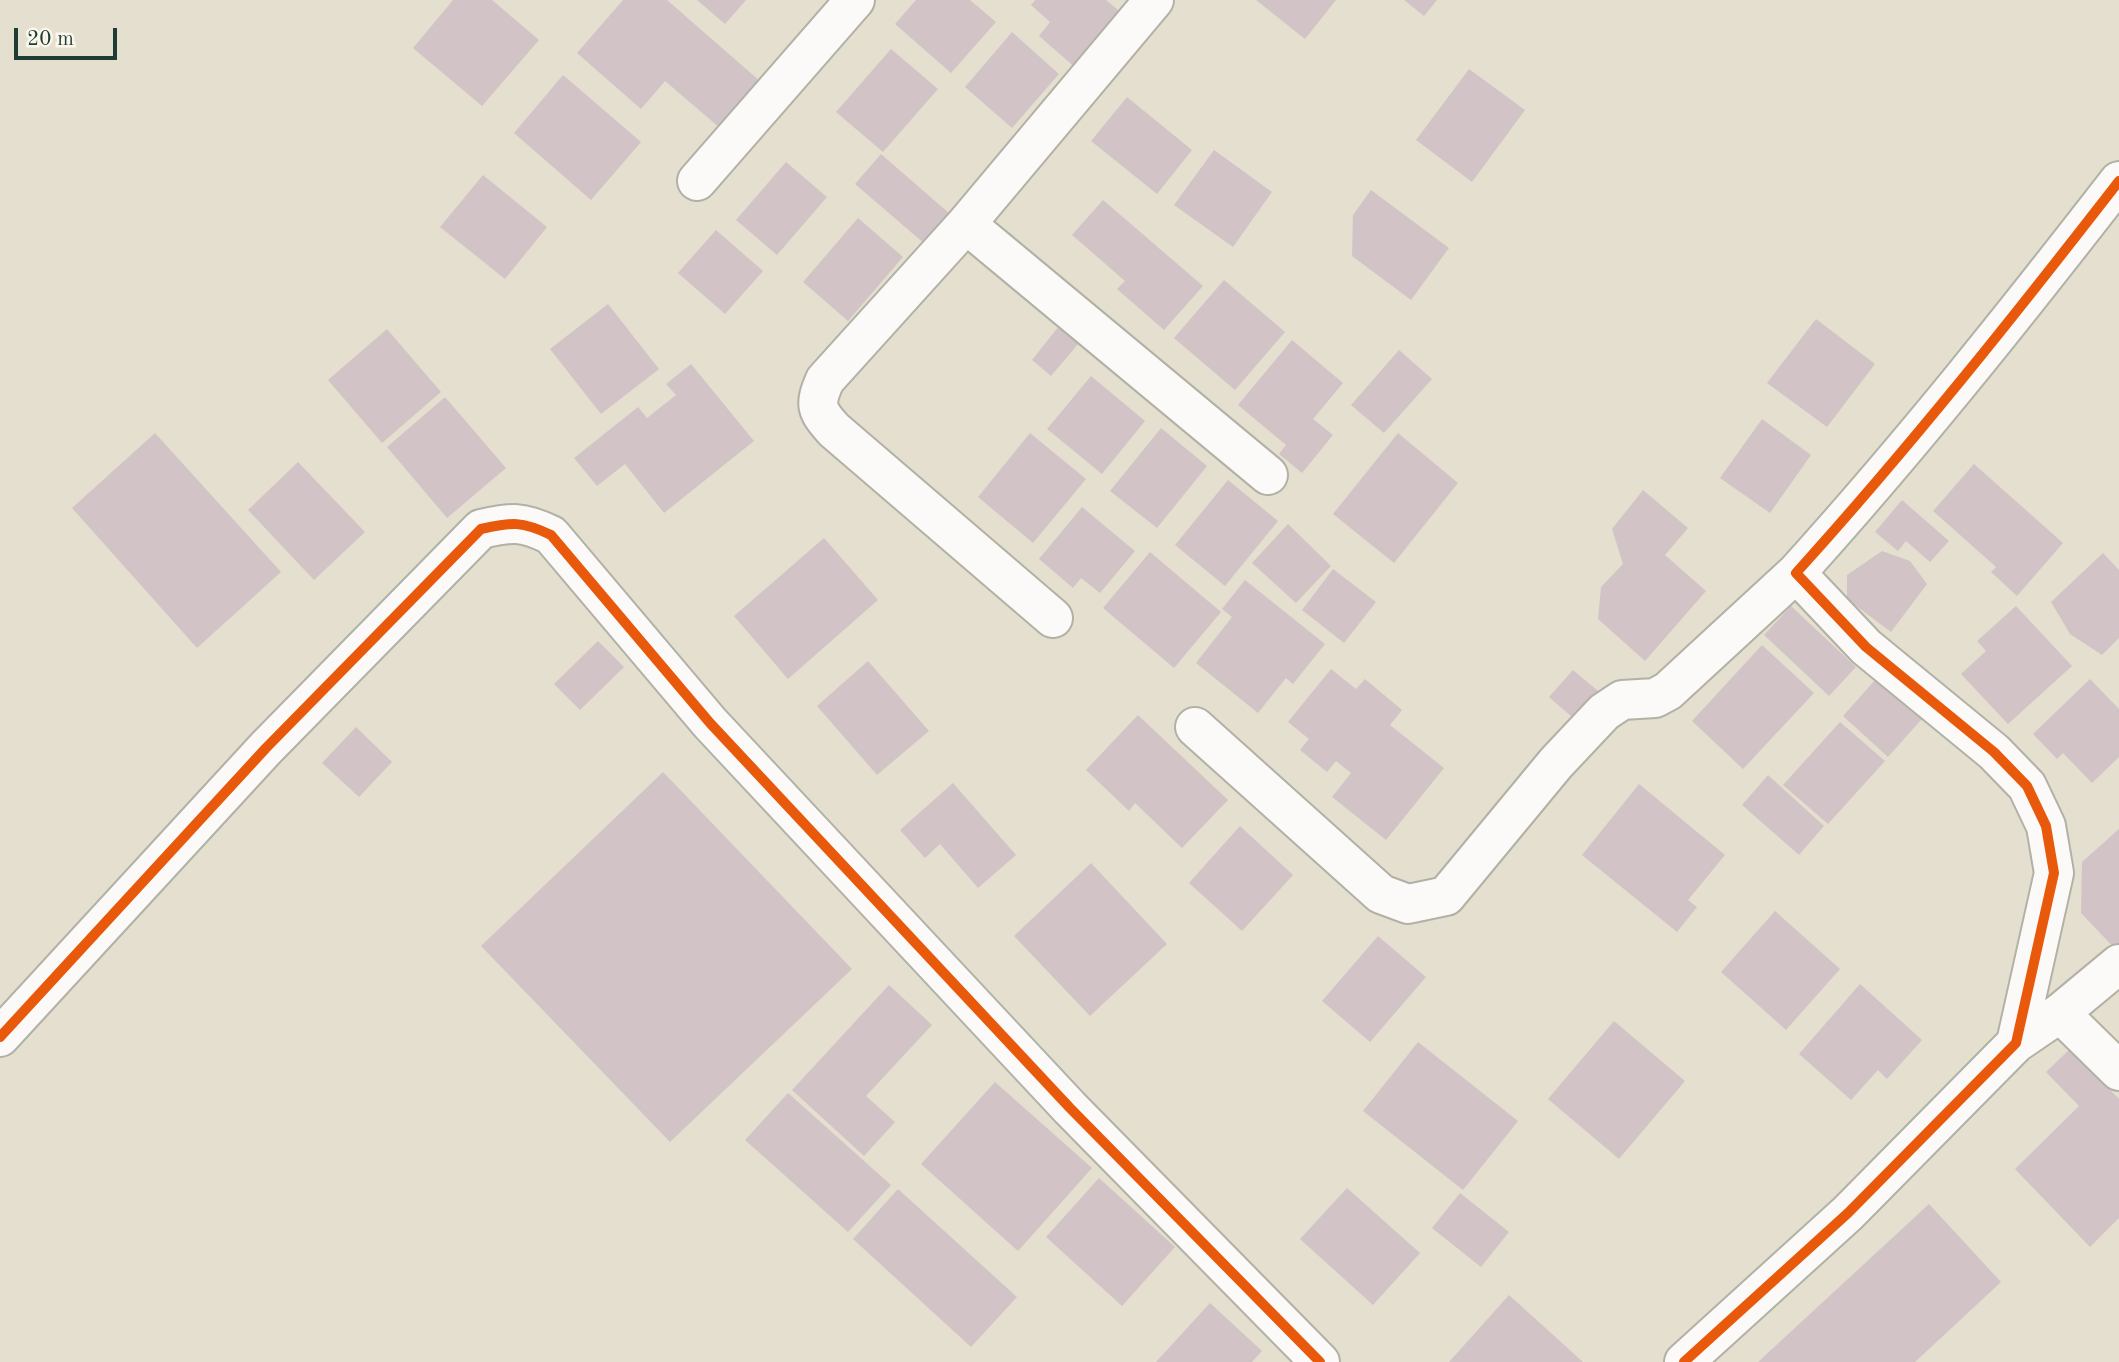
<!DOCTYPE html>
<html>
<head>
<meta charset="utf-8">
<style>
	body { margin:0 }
	#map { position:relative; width:2119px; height:1362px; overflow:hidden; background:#e4dfce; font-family:"Old Standard TT",serif }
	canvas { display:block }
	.scale { position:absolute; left:14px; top:28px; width:103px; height:32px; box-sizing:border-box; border:4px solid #1f3d34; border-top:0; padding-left:9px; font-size:21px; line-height:24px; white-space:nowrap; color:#1f3d34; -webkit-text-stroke:5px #fbf7ec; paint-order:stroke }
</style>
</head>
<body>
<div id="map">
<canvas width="2119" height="1362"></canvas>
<div class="scale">20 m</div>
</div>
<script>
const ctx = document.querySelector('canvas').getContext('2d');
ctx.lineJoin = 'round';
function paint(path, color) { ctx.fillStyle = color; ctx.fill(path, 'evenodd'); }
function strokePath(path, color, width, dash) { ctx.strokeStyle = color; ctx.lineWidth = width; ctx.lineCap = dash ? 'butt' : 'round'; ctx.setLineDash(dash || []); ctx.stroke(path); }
paint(new Path2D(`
	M453,0H492L539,40L482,106L413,48Z
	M623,0H667L761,82L720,128L665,81L641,109L577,53Z
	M697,0H746L725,24Z
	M916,0H970L996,22L951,73L895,24Z
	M1035,0H1106L1124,15L1077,69L1039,36L1050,22L1031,5Z
	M1256,0H1336L1305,39Z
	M1404,0H1437L1424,16Z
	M1012,32L1059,74L1012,128L965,87Z
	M891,49L938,89L883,152L836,112Z
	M1469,69L1525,110L1472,182L1416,140Z
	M563,75L641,142L591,200L514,133Z
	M1127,97L1192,150L1157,194L1091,141Z
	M1214,150L1272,192L1233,247L1174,205Z
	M881,154L958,221L933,251L855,184Z
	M786,162L827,197L777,255L736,220Z
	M483,175L547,227L505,279L440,227Z
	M1371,190L1449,248L1411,300L1352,256L1353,215Z
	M1103,200L1203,286L1164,330L1117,289L1125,281L1072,235Z
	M858,218L903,257L848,321L803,282Z
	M716,230L763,271L725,314L678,273Z
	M1224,280L1285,332L1235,390L1174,338Z
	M608,304L659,369L601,414L550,349Z
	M1816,319L1875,364L1827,427L1767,383Z
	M1059,326L1079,343L1051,376L1032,360Z
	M387,329L441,392L382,443L328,380Z
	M1292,340L1343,383L1313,419L1333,435L1302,473L1279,454L1286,445L1238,405Z
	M1399,350L1432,379L1384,433L1351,405Z
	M691,364L754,441L664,513L625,464L597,486L574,458L638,407L647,418L676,395L666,384Z
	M1091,376L1145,421L1102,474L1047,429Z
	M445,397L506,468L447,518L387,447Z
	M1762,419L1811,455L1770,513L1720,478Z
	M1161,428L1207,466L1157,528L1110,491Z
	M155,433L281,572L197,648L72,508Z
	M1030,433L1086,479L1033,543L978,497Z
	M1398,433L1458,483L1394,563L1333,514Z
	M298,462L365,532L314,580L248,510Z
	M1974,464L2063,543L2017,596L1991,572L1996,567L1933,511Z
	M1228,480L1278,521L1225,586L1175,545Z
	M1643,490L1688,528L1665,555L1706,591L1645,661L1598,619L1601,587L1623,564L1612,529Z
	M1902,500L1949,541L1930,562L1906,541L1898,551L1875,532Z
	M1082,507L1135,551L1100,593L1081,578L1073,588L1039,559Z
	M1288,524L1331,566L1296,603L1252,563Z
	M824,538L878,600L788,679L734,616Z
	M1882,551L1910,561L1927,584L1891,632L1847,599V575Z
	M1150,552L1221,612L1174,668L1103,608Z
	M2103,553L2119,570V638L2102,655L2070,634L2051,602Z
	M1333,569L1376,602L1344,643L1302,610Z
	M1245,580L1325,644L1293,684L1286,678L1258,713L1196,663L1232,617L1222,609Z
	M1791,606L1856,667L1829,696L1764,635Z
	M2016,606L2072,666L2008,724L1961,674L1986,651L1977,641Z
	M598,641L624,667L580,710L554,684Z
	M1762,645L1814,693L1743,769L1692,721Z
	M868,661L929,731L877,775L817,706Z
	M1331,669L1356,689L1365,679L1402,710L1390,725L1444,768L1386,840L1332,797L1351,773L1336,761L1327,772L1300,750L1309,739L1288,722Z
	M1573,670L1604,696L1580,724L1549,697Z
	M1884,670L1929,711L1888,757L1843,716Z
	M2090,679L2119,709V757L2092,783L2063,753L2057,759L2033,734Z
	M1138,715L1228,800L1182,848L1135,803L1129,811L1086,770Z
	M1840,722L1885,761L1828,824L1783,785Z
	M356,727L392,762L359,797L322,763Z
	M663,772L852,969L670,1142L481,946Z
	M1768,775L1824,826L1799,855L1742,805Z
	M953,783L1016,855L978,888L940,844L925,858L900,830Z
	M1639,784L1725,855L1688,900L1697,907L1677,932L1582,855Z
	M1240,826L1293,875L1242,931L1189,883Z
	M2119,829V953L2081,913L2082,862Z
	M1091,863L1167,944L1090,1016L1014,936Z
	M1775,911L1840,969L1786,1030L1721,972Z
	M1378,936L1426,977L1370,1042L1322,1001Z
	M1860,984L1922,1040L1887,1079L1878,1070L1851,1100L1799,1054Z
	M889,985L932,1025L866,1096L895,1122L864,1156L792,1090Z
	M1614,1021L1685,1081L1619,1159L1548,1099Z
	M1418,1042L1518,1121L1463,1190L1363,1111Z
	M2070,1049L2119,1099V1218L2090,1247L2015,1169L2079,1106L2046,1072Z
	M995,1082L1092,1168L1018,1251L921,1164Z
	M788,1093L891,1185L848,1232L745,1140Z
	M1099,1178L1175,1247L1122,1306L1046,1237Z
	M1347,1188L1420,1253L1373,1305L1300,1239Z
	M898,1189L1017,1297L971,1347L853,1239Z
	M1460,1193L1509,1232L1481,1267L1432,1228Z
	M1929,1204L2001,1282L1915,1362H1758Z
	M1509,1295L1583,1362H1449Z
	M1210,1303L1262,1351L1252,1362H1156Z`), '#d2c4c6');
const minor = new Path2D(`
	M697,181L855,0
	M966,224L1268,475
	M1053,618L834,430C816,410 814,405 825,380L966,224L1154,0
	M1195,727L1381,894L1408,904L1446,896L1556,763L1604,712L1622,700L1655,698L1668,691L1796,573
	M2060,1013L2119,1071
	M0,1037L266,748L481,529C512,522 522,521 551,535L710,723L1070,1108L1320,1362
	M2016,1043L2060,1013L2119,964
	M1684,1362L1848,1213L2016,1043L2054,873L2046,826L2027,786L1994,752L1866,647L1796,573C1910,447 2015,315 2119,181`);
strokePath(minor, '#b1b1a5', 42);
strokePath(minor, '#fbfaf8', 38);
strokePath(new Path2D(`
	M0,1037L266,748L481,529C512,522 522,521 551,535L710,723L1070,1108L1320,1362
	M1684,1362L1848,1213L2016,1043L2054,873L2046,826L2027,786L1994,752L1866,647L1796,573C1910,447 2015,315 2119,181`), '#e8590c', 10);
</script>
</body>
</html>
